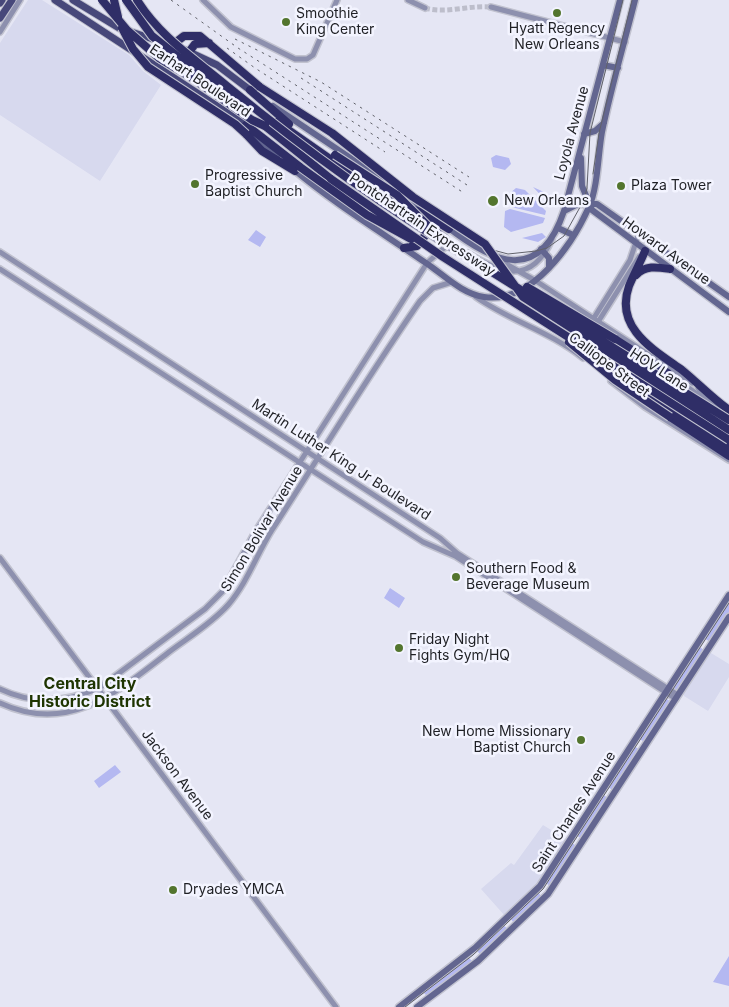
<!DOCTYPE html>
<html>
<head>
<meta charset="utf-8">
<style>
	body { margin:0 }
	canvas { display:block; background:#e5e6f4 }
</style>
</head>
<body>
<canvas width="729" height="1007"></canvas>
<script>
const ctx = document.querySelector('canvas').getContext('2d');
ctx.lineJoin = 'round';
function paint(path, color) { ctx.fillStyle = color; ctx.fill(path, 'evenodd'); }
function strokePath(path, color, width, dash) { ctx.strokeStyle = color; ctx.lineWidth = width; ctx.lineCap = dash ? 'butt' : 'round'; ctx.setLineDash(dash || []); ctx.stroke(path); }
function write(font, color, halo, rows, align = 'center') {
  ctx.font = font + ' Inter,sans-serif'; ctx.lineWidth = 5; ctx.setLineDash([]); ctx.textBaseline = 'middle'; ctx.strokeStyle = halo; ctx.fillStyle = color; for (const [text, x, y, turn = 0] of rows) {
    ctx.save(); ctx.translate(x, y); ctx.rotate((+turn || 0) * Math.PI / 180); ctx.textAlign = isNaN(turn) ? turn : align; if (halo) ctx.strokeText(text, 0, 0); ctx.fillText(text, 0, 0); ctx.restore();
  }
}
paint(new Path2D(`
	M28,0H42L129,55L143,71L161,85L100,181L0,115V43Z
	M711,653L729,664V677L708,711L684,696V693L708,655Z
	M543,825L566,839L535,887L505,916L481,889L511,863L514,865Z`), '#d7d9ee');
paint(new Path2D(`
	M496,155L509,158L511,164L505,170L493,167L491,158Z
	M533,187L557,198L561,203L559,205H550Z
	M516,188L525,190L546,211L545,215L511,207V205L507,204L509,194Z
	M510,209L545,218L543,223L511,232L504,227L505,211Z
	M256,230L266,237L260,247L248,240Z
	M542,233L546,237L538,242L522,238Z
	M390,588L405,598L399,608L384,598Z
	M729,598V612L710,642L704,638Z
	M698,646L704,650L678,691L672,687Z
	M664,697L671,702L645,742L639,739Z
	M634,746L640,750L614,791L608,787Z
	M115,765L121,772L99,788L94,781Z
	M602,794L608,798L582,839L576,835Z
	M572,843L578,847L551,887L546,883Z
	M538,892L542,897L514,923L510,918Z
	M503,925L508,929L480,954L476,950Z
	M729,956V986L713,982Z
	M468,957L472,961L427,996L422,991Z`), '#b4b8f1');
strokePath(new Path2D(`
	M425,8C446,14 469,5 491,7`), '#bdbecb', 5, [5, 2.5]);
const tertiary = new Path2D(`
	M203,0L231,27L295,59H307L313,55L337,0
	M408,0L425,8
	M491,7L625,42
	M0,32L20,0
	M0,252L397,510L440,538L457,553L678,695
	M467,253C502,273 531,286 552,239
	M499,260L536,281L692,383
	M0,269L423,542L455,556L676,699
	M476,297C510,321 551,332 583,358
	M592,321L630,260L639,233
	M598,322L639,257
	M668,373L704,399
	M611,381L645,407L729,460
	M698,388L718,410
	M0,558L336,1007
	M0,689C33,705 65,703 99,688L205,609L223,591L254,534L427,263L444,248L450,246
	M0,703C69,735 117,692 169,652C189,637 212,623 228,605C247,583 257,554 272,530C321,454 368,376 420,301L433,288L452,282`);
const secondary = new Path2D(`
	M603,65L618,68
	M273,106L404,194
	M584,134L595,131L604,123
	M254,135L277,157
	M581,158L582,186L592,210L729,312
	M293,169C335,204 381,232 426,263C444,275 462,294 484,297C532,304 572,245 589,207C598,187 598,154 602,132C611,88 624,44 635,0
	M412,200L432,215
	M564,211L578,204H597L729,297
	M446,226C493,263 539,285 564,211L620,0
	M558,228L573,235
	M541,249L549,258V268
	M399,1007L476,947L540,886L729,595
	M417,1007L478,961L548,894L729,617`);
const primary = new Path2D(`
	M55,0L246,125
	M73,0L119,28L156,40
	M0,3L2,0
	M0,18L12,0
	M185,50L217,65L250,90`);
const motorway = new Path2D(`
	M171,46L184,36H200L260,87
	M189,52L195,44L209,43
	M250,90L289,124
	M277,122L386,198L402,206L421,212L449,229
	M246,125L300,167
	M265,126L331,179
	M246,134L262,151L295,171
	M404,248L417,246L430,229
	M645,251C640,263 634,274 629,286C614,328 654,350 682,370C698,383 712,398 729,410
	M636,275C645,265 657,267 670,269
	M615,339L668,373
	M634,389L729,448
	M670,417L729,456`);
strokePath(tertiary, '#c1c2cf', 8);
strokePath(secondary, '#c1c2cf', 9);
strokePath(primary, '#c1c2cf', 9);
strokePath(motorway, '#c1c2cf', 10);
strokePath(tertiary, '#8d90ae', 5);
strokePath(secondary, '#636690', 6);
strokePath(primary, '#47487a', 7);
strokePath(motorway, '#2f2e67', 8);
strokePath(new Path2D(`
	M593,174L599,133L632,0
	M493,250L508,254L536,251L547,248L564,236L584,200L587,188L590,133L623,0
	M405,1007L473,955L543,889L729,603`), '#61626a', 1);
strokePath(new Path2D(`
	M171,0L238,48L464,193
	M235,39L321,82L469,177
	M227,48L255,68L385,152
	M301,78L467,185`), '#61626a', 1, [2.5, 5]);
const motorwayBridge = new Path2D(`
	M102,0L127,30L159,58L192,78L252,120L265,126
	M114,0L118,17
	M126,0L152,36L236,103
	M137,0C160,37 195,59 227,86C304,149 384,207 469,258
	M122,28L133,49L148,67L235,124L246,134
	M260,87L332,133L413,197L485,244L523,297L729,430
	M335,155L397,195L429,227L446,239
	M300,167L367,215L411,239
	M331,179L443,257L729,440
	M476,262L729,420
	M527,287L615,339
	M569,342L615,380L670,417`);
strokePath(motorwayBridge, '#c1c2cf', 10, []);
strokePath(motorwayBridge, '#2f2e67', 8);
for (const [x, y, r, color] of [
	[557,13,5,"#53752e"],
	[286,22,5,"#53752e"],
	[195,184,5,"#53752e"],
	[621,186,5,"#53752e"],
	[493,201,6,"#53752e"],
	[456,577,5,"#53752e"],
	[399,648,5,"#53752e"],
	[581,740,5,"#53752e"],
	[173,890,5,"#53752e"]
]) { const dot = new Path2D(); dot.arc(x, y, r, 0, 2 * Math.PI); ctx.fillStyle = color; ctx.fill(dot); strokePath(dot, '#f3f4ff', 2); }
write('14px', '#1f2025', '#f3f4ff', [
	["Smoothie",296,14],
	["King Center",296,30],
	["Hyatt Regency",557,29,"center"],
	["New Orleans",557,45,"center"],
	["Progressive",205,176],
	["Baptist Church",205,192],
	["Plaza Tower",631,186],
	["New Orleans",504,201],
	["Southern Food &",466,569],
	["Beverage Museum",466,585],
	["Friday Night",409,640],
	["Fights Gym/HQ",409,656],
	["New Home Missionary",571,732,"right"],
	["Baptist Church",571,748,"right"],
	["Dryades YMCA",183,890]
], 'left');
write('14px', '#1f2025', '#f3f4ff', [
	["Earhart Boulevard",200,81,34],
	["Loyola Avenue",572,133,-75],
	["Pontchartrain Expressway",422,225,34],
	["Howard Avenue",666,251,36],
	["Calliope Street",609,365,37],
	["HOV Lane",659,370,33],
	["Martin Luther King Jr Boulevard",341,460,33],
	["Simon Bolivar Avenue",262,529,-59],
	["Jackson Avenue",177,775,53],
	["Saint Charles Avenue",574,812,-57]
]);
write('bold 16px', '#1e3401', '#f3f4ff', [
	["Central City",90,684],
	["Historic District",90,702]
]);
</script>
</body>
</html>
